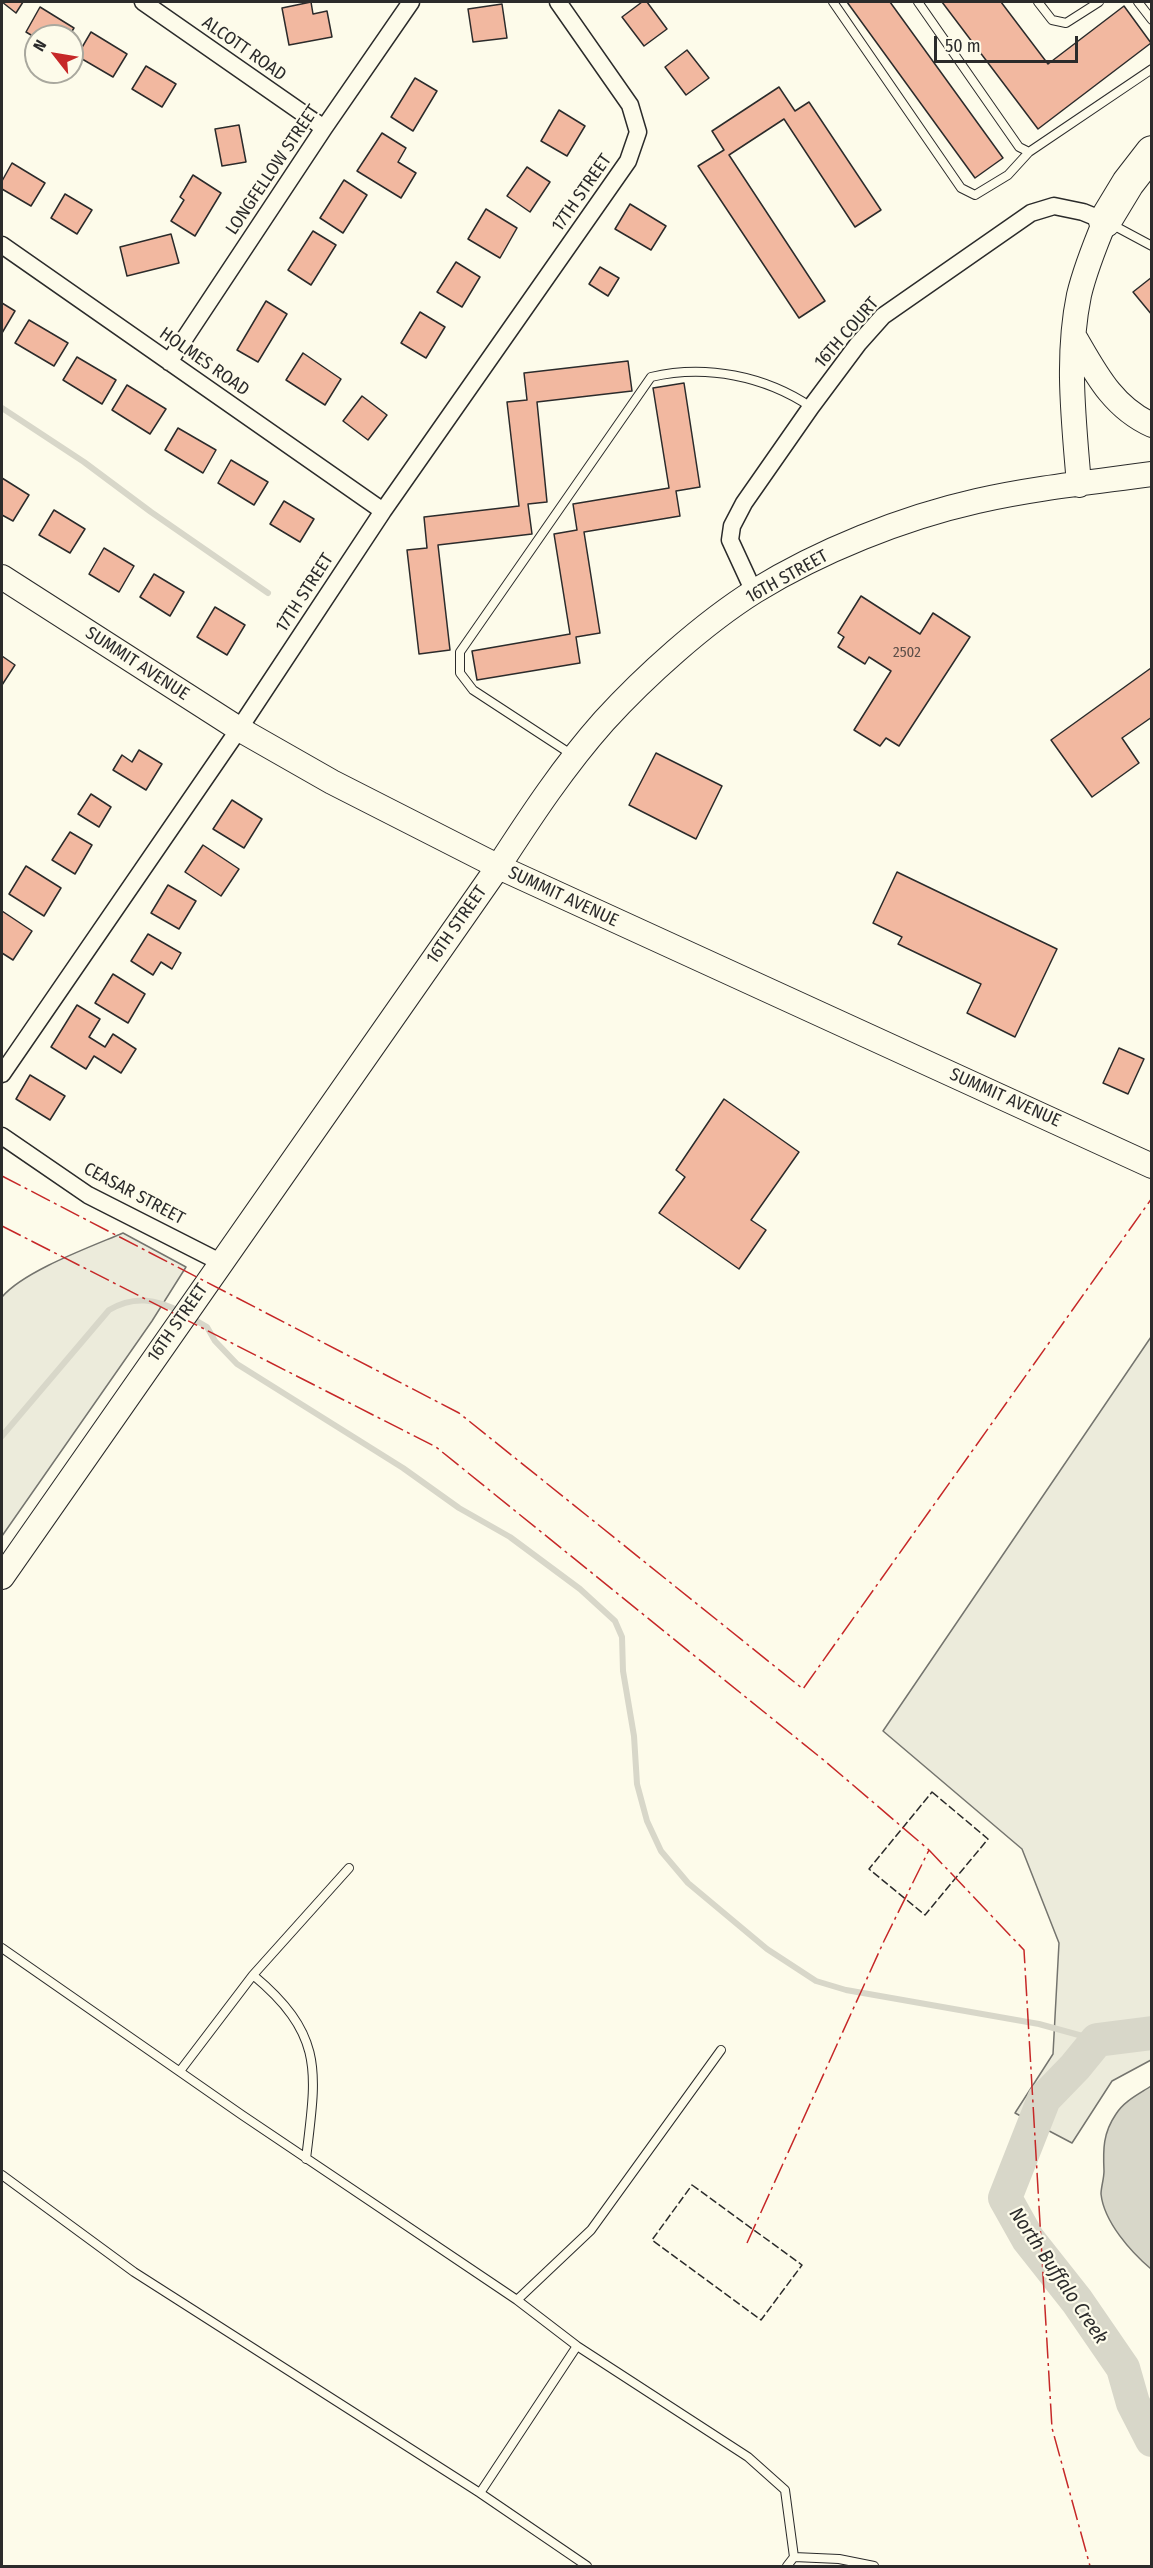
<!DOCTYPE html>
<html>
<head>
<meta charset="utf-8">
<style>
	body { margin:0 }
	#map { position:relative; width:1153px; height:2568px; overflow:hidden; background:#fdfbea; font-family:"Fira Sans Condensed",sans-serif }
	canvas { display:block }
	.frame { position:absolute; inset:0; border:3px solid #2b2b2b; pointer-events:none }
	.north { position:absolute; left:24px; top:24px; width:60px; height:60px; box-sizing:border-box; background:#fdfbea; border:2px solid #a9a89e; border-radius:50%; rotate:301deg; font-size:16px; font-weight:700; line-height:24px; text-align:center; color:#2b2b2b }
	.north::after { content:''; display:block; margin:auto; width:21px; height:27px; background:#c62828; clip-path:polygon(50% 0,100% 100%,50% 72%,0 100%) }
	.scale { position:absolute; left:934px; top:36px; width:144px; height:27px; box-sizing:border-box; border:3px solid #2b2b2b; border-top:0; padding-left:8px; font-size:18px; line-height:21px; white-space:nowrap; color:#2b2b2b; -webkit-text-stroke:4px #fdfbea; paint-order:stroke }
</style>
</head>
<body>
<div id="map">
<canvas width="1153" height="2568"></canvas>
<div class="frame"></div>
<div class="north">N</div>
<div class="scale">50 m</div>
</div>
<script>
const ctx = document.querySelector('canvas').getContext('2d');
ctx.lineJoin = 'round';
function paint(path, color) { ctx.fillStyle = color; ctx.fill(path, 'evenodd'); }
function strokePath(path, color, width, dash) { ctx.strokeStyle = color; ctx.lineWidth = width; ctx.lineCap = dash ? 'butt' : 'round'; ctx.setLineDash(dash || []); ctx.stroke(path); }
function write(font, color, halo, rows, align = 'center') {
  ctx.font = font + ' "Fira Sans Condensed",sans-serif'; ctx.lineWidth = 4.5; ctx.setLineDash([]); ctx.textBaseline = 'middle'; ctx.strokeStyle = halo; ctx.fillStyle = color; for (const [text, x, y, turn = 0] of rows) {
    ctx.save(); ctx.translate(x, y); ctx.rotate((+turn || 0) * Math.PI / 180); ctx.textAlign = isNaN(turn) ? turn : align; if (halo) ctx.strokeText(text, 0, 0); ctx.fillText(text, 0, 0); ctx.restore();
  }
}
const green = new Path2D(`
	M123,1233L186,1267L152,1321L2,1536V1297C24,1271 90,1247 123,1233Z
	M1151,1337V2060L1112,2081L1072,2143L1015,2113L1053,2054L1059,1943L1022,1849L883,1731Z`);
paint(green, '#ecebdb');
strokePath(green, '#74746e', 1.5);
const water = new Path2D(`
	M1151,2086V2269C1131,2252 1104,2222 1101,2194C1101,2187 1104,2179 1104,2171C1103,2149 1103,2133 1116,2114C1124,2101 1139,2094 1151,2086Z`);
paint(water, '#d8d7c9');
strokePath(water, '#74746e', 1.5);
strokePath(new Path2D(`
	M2,408L84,462L151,512L268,593
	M190,1317L207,1327L215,1341L237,1364L403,1468L459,1508L510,1537L580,1589L615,1621L622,1637L623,1671L634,1736L637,1784L647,1821L661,1851L688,1883L767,1949L816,1981L846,1990L1039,2024L1097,2040
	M2,1436L109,1310C134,1295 156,1299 181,1312`), '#d8d7c9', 6);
strokePath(new Path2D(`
	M1152,2033L1097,2040L1075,2067L1044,2099L1005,2198L1028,2239L1077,2301L1123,2368L1133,2403L1152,2440`), '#d8d7c9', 34);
const building = new Path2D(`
	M2,2H23L16,13Z
	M311,2L313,14L327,11L332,37L289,45L282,8Z
	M642,2H647L667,29L644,46L622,17Z
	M847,2H890L1003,158L975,178Z
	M942,2H1001L1048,64L1124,6L1151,43L1038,129Z
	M502,4L507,38L473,42L468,9Z
	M40,7L74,28L69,36H36V38L26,32Z
	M91,32L127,54L113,77L77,56Z
	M687,50L709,78L686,95L665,67Z
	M146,66L176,84L162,107L132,89Z
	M415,78L437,91L413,131L391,117Z
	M779,87L795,111L809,102L881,210L855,227L784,119L729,155L825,301L799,318L698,166L724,150L712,131Z
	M559,110L585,126L567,156L541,141Z
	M239,125L246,162L222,166L215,129Z
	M382,133L406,148L398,162L416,173L401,198L357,171Z
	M12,163L45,183L31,206L2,189V181Z
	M527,167L550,182L530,212L507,196Z
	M193,175L221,193L195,236L171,221L184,200L180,197Z
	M344,180L367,195L343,233L320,218Z
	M65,194L92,210L77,234L51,218Z
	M630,204L666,226L651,250L615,229Z
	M486,209L517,228L500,258L468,239Z
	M313,231L336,245L311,285L288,270Z
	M171,234L179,263L127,276L120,247Z
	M456,262L480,277L462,307L437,292Z
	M600,267L619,278L608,296L589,284Z
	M1152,277V315L1133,292Z
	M266,301L287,314L258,362L237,350Z
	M2,303L15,311L2,333Z
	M420,312L445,327L426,358L401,343Z
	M29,320L68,343L54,366L15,343Z
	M303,353L341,379L325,405L286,380Z
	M77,357L116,380L102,404L63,380Z
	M628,361L632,391L537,402L547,502L528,504L532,534L438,545L450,650L419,654L407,550L427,548L424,517L519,506L507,402L527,400L524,373Z
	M684,383L700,487L676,491L680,516L584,532L600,633L576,637L580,663L477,680L472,651L570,634L554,534L577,530L573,504L669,488L653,388Z
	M127,385L166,409L150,434L112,410Z
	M362,396L387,415L368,440L343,421Z
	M178,428L216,450L203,473L165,450Z
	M231,460L268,482L254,505L218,483Z
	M2,478L29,495L13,521L2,515Z
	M284,501L314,519L300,542L270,524Z
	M54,510L85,529L70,553L39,535Z
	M104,548L134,566L119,592L89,574Z
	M154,574L184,592L170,616L140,597Z
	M861,596L920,634L933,613L970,637L899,746L886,738L880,746L854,730L891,671L869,657L865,664L838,647L844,637L838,633Z
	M215,607L245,625L227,655L197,637Z
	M2,656L15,665L2,685Z
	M1151,668L1152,717L1122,738L1139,763L1092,797L1051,740Z
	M139,750L162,764L146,790L113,770L122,755L132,762Z
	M656,753L722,786L696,839L629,805Z
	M91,794L111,807L99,827L78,814Z
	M232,800L262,819L244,848L213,829Z
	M70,832L92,845L75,874L52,860Z
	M203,845L239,869L221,896L185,872Z
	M26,866L61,888L44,916L9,894Z
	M897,872L1057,949L1015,1037L967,1013L981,984L898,944L902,937L873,923Z
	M168,885L196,901L179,929L151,913Z
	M2,911L32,931L13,960L2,953Z
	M148,934L181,953L172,969L161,962L153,975L131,961Z
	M113,974L145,994L128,1023L95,1003Z
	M77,1005L100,1019L89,1037L105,1047L113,1034L136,1049L121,1073L94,1056L86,1069L51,1047Z
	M1119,1048L1144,1059L1128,1094L1103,1083Z
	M30,1075L65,1096L50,1120L16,1099Z
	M724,1099L799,1152L751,1220L766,1230L739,1269L659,1213L685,1177L676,1170Z`);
paint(building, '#f2b8a0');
strokePath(building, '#2b2b2b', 1.5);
const lane = new Path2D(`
	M833,2L961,188L975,195L1008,175L1029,152
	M918,2L1019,147L1029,152L1152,69
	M1038,2L1052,20L1066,23L1099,2
	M1138,2L1152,20
	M1111,224L1152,246
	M574,756L473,690L460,673V652L651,377C706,364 765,376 811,407
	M2,1948L242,2115L517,2300L577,2346L748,2457L785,2490L794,2557L787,2566
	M253,1975L349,1868
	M180,2071L253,1975C326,2036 316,2073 306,2159
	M2,2175L134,2272L480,2493L587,2566
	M517,2300L591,2230L721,2050
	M480,2493L577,2346
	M794,2557L839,2559L874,2566`);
const street = new Path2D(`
	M143,2L324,128
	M2,245L383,511
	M169,362L324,128L411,2
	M754,592L730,540L732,526L744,503L811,407L858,344L883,316L1031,213L1054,206L1083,212L1105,221
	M2,1074L239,729L383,511L628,161L638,132L630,105L558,2
	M2,1136L88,1195L220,1262`);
const secondary = new Path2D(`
	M1074,336C1095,372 1112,407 1152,425
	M1079,485C1074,422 1066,358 1079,295C1085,270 1095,245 1105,221
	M2,577L239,729L332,782L501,868L1152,1166
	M2,1577L498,867C531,816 564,766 604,721C645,676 704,623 755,591C820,551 902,518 977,501C1034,488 1094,482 1152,474`);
const highway = new Path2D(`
	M1105,221L1128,183L1152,152`);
strokePath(lane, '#2b2b2b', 10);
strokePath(street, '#2b2b2b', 19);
strokePath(secondary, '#2b2b2b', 26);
strokePath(highway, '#2b2b2b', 34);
strokePath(lane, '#fdfbea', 8);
strokePath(street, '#fdfbea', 16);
strokePath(secondary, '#fdfbea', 24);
strokePath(highway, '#fdfbea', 32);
strokePath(new Path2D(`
	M932,1792L988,1839L925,1915L869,1869Z
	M692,2185L802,2265L761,2320L652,2240Z`), '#2b2b2b', 1.5, [8, 3]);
strokePath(new Path2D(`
	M2,1176L459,1413L803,1689L1152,1198
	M2,1226L436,1447L826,1762L929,1850L1024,1950L1052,2428L1090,2566
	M747,2243L884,1941L929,1850`), '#c62828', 1.5, [21, 4.5, 3, 4.5]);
write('15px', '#5d4e48', null, [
	["2502",907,653]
]);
write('18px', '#2b2b2b', '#fdfbea', [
	["ALCOTT ROAD",244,49,35],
	["LONGFELLOW STREET",273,170,-56],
	["17TH STREET",582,193,-55],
	["16TH COURT",847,333,-49],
	["HOLMES ROAD",204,362,35],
	["16TH STREET",787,577,-29],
	["17TH STREET",305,593,-57],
	["SUMMIT AVENUE",137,664,33],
	["SUMMIT AVENUE",563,897,25],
	["16TH STREET",457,925,-55],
	["SUMMIT AVENUE",1005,1098,24],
	["CEASAR STREET",134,1194,28],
	["16TH STREET",178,1323,-55]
]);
write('italic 20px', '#2b2b2b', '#fdfbea', [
	["North Buffalo Creek",1058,2276,56]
]);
</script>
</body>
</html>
